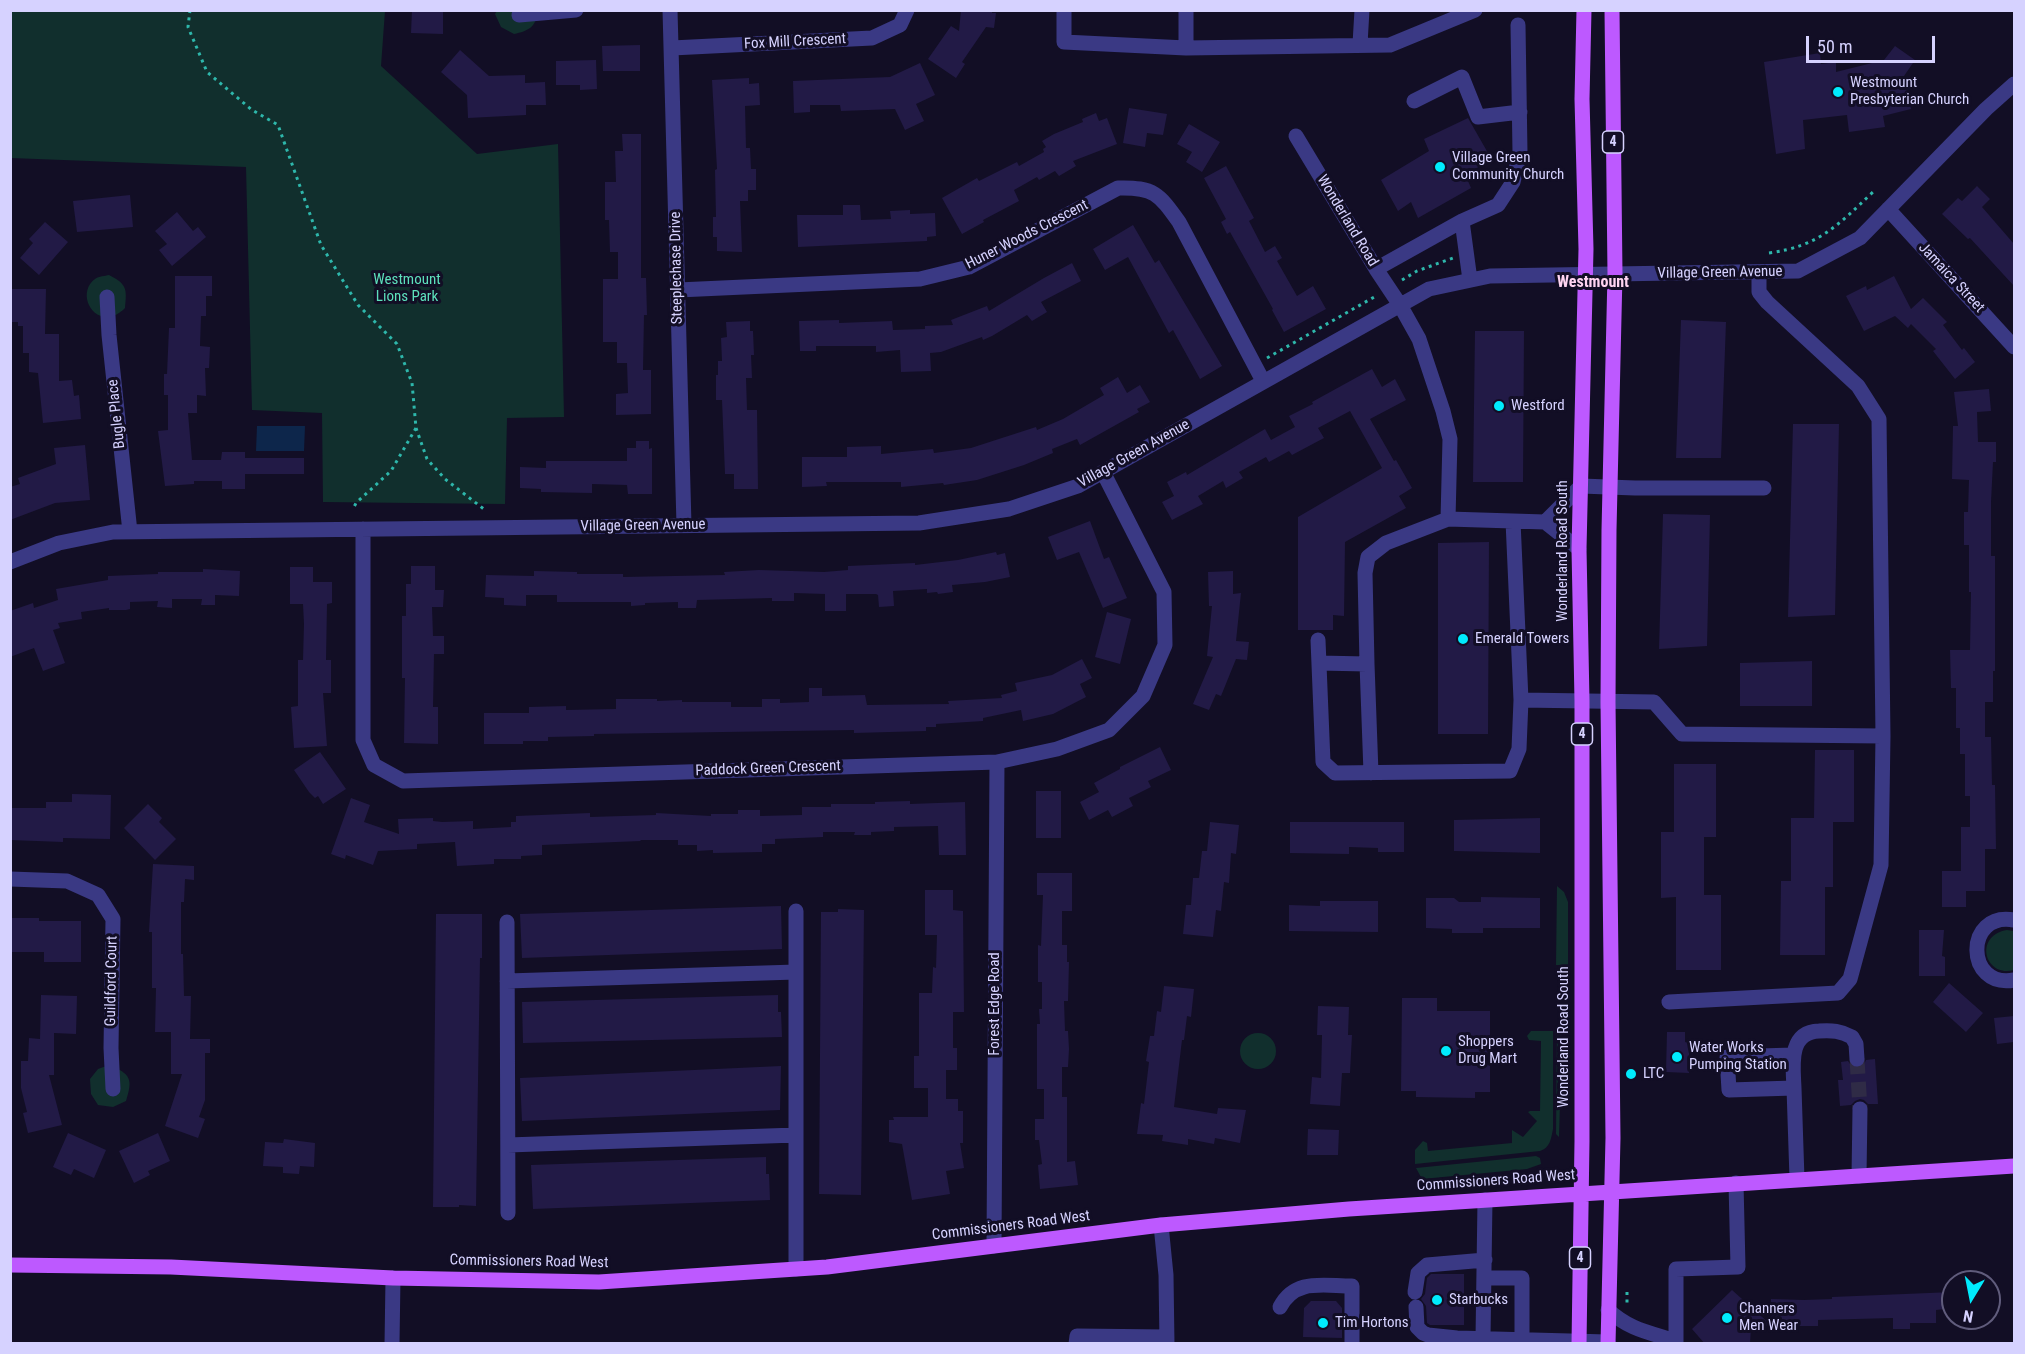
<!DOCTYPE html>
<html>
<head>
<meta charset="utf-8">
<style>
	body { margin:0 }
	#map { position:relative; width:2025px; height:1354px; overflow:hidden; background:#120e25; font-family:"Roboto Condensed",sans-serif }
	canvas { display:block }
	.frame { position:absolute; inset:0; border:12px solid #d6d2ff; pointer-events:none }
	.north { position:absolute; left:1941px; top:1270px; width:60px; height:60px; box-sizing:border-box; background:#120e25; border:2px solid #605c7c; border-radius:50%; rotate:190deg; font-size:16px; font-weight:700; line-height:24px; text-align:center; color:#d6d2ff }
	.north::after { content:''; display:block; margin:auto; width:21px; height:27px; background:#00ebfd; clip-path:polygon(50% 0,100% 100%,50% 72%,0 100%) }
	.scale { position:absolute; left:1806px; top:36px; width:129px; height:27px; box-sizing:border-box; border:3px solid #d6d2ff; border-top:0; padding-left:8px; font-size:18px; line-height:21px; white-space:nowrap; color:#d6d2ff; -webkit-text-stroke:4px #120e25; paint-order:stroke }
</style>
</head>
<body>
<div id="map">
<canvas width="2025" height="1354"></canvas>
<div class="frame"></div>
<div class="north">N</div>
<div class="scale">50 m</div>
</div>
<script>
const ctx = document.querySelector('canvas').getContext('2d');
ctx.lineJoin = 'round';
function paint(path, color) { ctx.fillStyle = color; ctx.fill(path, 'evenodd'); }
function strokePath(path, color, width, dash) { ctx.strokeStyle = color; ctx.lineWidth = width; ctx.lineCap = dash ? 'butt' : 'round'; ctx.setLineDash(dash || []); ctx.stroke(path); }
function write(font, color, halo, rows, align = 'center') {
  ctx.font = font + ' "Roboto Condensed",sans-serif'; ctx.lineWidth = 6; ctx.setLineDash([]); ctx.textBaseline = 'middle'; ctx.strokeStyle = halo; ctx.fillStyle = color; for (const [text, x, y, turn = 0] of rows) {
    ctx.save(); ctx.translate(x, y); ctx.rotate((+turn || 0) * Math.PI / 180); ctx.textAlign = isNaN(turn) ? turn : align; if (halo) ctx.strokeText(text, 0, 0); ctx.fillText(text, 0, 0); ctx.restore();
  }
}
paint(new Path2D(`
	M11,10L385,11L381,66L477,154L558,144L564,417L507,418L505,504L323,502L322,413L252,410L246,167L11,158Z
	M497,11H537C537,27 528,31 514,34L501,27L495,14Z
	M109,275C127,284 127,289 125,308C122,311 117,315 113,316C91,323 77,292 95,279C99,276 105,276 109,275Z
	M1557,886L1564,892L1568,902V965H1556Z
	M2007,930L2014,931V970C1985,978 1973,936 2007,930Z
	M1557,1027L1562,1035L1559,1137L1556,1134Z
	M1531,1031H1553V1129C1551,1139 1550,1148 1540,1151L1415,1164V1150L1423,1141L1427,1143L1428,1151L1512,1143V1130L1523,1137L1537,1121L1528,1112L1530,1111H1540L1541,1041L1529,1040L1527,1036Z
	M1240 1051a18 18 0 1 1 36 0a18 18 0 1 1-36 0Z
	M109,1065C131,1074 133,1079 126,1101L113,1107L98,1105L91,1094L90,1079L98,1069Z
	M1536,1156L1540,1158L1541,1164L1527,1169L1422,1179L1416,1168Z`), '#112f2d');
paint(new Path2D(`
	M257,426H305L304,451H256Z`), '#0d264b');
paint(new Path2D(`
	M412,10H443V34L411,33Z
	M961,10H992V13H996L994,28L986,27L962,62L965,64L956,78L928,59L951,26L959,31Z
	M640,45V71H603L602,46Z
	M1895,46L1915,60L1904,76L1911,109L1883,116L1885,127L1849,132L1847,115L1803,120L1805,149L1776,154L1764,62L1820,53L1821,64L1836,62V72L1884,60Z
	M460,50L489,76L525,75V83L545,82L546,105H526V115L468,118L467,95L441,72Z
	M596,60L597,89L580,90V85H556V61Z
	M920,63L935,95L916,104L924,121L905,130L895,109L841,111L840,105H810V112L794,113L793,81L890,77Z
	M749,78V84L759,83L760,105L745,106L746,148H750L751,169H756V190H748V201H740L742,252L717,251V237H713V217H716L715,170L717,169L712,80Z
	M1129,108L1167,114L1163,135L1147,133L1145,147L1123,143Z
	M1096,113L1099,121L1107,118L1117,144L1073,161L1076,166L1059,176L1055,171L1039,180L1037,177L1014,190L1019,201L983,220L984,222L962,234L942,198L977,178L979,181L1017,162L1019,166L1044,152L1043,149L1046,147L1042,141L1054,134L1083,122L1082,119Z
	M1468,118L1492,160L1465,174L1471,188L1418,218L1411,202L1398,211L1381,180L1429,151L1424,139Z
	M1189,124L1220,142L1202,172L1186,162L1192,152L1177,144Z
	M622,134H641V278H646L647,315H644L643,370H651V414L616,415V394L628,393L627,363H617V342H603V279H618V252H610L609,220H605V182H616L615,151H623Z
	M1226,166L1254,218L1249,221L1265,252L1275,246L1282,258L1277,261L1297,296L1313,286L1326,309L1284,332L1272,310L1273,309L1230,232L1227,234L1221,222L1226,219L1204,178Z
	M1977,186L1990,199L1982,207L2014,244V286L1970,238L1968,239L1942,214L1958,198L1962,201Z
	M130,195L133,227L77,232L73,201Z
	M843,205H860L861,220L891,219L890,211L910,210V214L935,213L936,236L927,237V241L798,247L797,215H843Z
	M177,212L193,231L198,227L206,237L172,266L159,250L167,244L155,231Z
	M45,222L68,242L39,275L20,258L33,243L29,239Z
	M1133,225L1155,263L1159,260L1222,366L1200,379L1173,330L1169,333L1128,257L1105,270L1093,249Z
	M1072,263L1081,281L1041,302L1047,312L1032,321L1027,315L992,336L983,340L982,337L941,352L930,353L931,371L901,372L900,350L876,352V346H816V351H800L799,321L839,320V323L892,321L893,330L925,329V326L953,325L951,320L987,306L989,311L1044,278Z
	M175,276H212V296H206V316H201L200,346L210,347L209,368H205L206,396L197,395V413H188L192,460H221L222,452H245V458H304V474H245V489H222V481H194V484L165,486L158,431L168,430V395H164V374H167L169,328H175Z
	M1894,276L1911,309L1923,298L1947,322L1943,325L1962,350L1964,348L1975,362L1955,379L1933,351L1936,349L1911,324L1908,328L1895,316L1864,331L1846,296L1866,286L1867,290Z
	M10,289H46L45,334H59V381L72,380L74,396L79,395L81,419L43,423L38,373L29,372V353H23V326H18V322H10Z
	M1681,320L1726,322L1721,458H1676Z
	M750,321V331H753L754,355H751L752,378H746L747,410H757L758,489H734V474H725L722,400H716V375H718V361H722L721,338L727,337L726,322Z
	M1475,331H1524L1523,482H1473Z
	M1372,369L1382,387L1395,379L1406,400L1370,419L1394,461L1396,460L1412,488L1399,496L1406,508L1345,542L1344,616L1333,615V630H1298V517L1382,468L1350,411L1318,428L1324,438L1292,455L1289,451L1269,462L1266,457L1239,472L1243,478L1226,488L1223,481L1198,496L1203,504L1172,520L1162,502L1174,496L1167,482L1186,472L1187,475L1265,429L1271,440L1295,427L1289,416L1313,404L1312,402Z
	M1118,377L1127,393L1140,385L1150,402L1137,409L1139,412L1080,445L1077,439L1052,449L1053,453L1024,465L977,480L944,485L943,483L901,487V482H826L827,486L802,487V457H847V447L881,446V454L933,449L934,453L971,448L1036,427L1037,430L1063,419L1104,395L1100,388Z
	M1989,389L1991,411L1977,412L1978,442H1996V462H1993L1991,502V556H1995V671H1993V702H1985V737H1991L1992,785H1995L1996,849H1985V891H1966V907H1942V871H1961V827H1970V796H1965V754H1960V728H1956V688H1951L1950,650H1970L1971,592H1969V545H1964V512H1968L1969,480L1952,479L1953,426H1958L1954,392Z
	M1793,424H1839L1835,615L1788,617Z
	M636,441H649V449L652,448V494H628L627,485L592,484V493L541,492V489L520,488V467L546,468V461H627V448H636Z
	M85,445L90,500L55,503L10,520V487L20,484L18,478L56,464L54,448Z
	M1663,514L1710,515L1707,646L1659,649Z
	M1090,521L1104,559L1109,557L1127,598L1103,608L1079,552L1057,560L1048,537Z
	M1489,542L1488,734H1438V543Z
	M996,552L997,555L1005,553L1010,577L985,582L952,585L953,592L938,594L937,592L927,593V589L893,591L894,606L879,607L878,595L876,594H846V611H825V594L794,593V601H772V598L697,600L696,608H678V602L645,603V605L631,606V602H557V595H526V606L504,605V598L485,597L486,575L534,576V571L577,572V574H623V577L725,575L724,572L759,570L824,572L848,570V566L915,563V565L958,560Z
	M411,566H435V590H444L443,607H432L433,636H444V654H434L433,707H438V744L404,743L405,678H402V616H406V584H411Z
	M290,567H313V582H332V603L327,604L326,660H331V693H323L327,746L294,748L291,707L298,706V660H303L304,624L303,604H290Z
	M203,569L240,571L239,596L215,595V605H201L202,599H172V608L157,607L158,601L130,602V609L126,610H109V608L81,612L82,619L58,623L60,628L53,630L65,663L43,671L34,648L10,657V611L33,603L34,608L58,600L56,589L108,580V576L158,574V572H203Z
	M1233,571V594L1241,593L1236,641L1249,642L1247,660L1236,659L1221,696L1216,694L1209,710L1193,704L1213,657L1207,656L1212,606H1209L1208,572Z
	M1107,612L1131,619L1120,664L1095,657Z
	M1082,659L1092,678L1080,684L1086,697L1053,714L1023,721L1021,710L983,718V721L936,724V727H926V731L854,733V730L594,734V736L548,737V741H523V744H484V713H529V707L566,706V710L616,709V699H657V701L682,700V702H731V707H762V699H780V703L809,702V688H822V696L865,695L867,705L949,704L948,701L1002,698L1001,695L1017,691L1015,683L1052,675Z
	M1812,661V706H1740V663Z
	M1160,747L1171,770L1148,781L1151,787L1129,798L1133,806L1112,817L1108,810L1089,820L1080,802L1099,792L1094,783L1120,769V767Z
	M1815,750H1854V822H1833V887H1825V955H1780L1781,881H1791V818H1814Z
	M320,752L346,789L323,804L318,796L315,798L309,792L294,770Z
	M1674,764H1716V837H1704V895H1721V970H1676V897L1661,898V832H1674Z
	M1036,791H1061V838H1036Z
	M72,794L111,795L110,839L63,838V842L10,840V808H46V802H72Z
	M351,798L370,805L364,822L399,834L398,819L433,818V821L442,822L473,821V829L511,827V822H516V816L590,813V817L656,815V813L711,816V814H738V810H760V816L802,815V807H831V804H875V802L910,801V804L965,802L966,855H939L938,826L894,827V831L871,832V835H854L855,832H823V837L775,839V844H762V852L713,853V850L697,851V845H678V840H640L641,841L542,845V855L521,856V859H494V864L457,866L455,842L417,844V849L378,851L373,865L346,855L345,859L331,854Z
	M148,804L162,818L159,822L176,839L155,860L124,828Z
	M1540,818V853L1454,851V820Z
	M1210,822L1239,825L1236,854L1231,853L1229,883L1224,882L1221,911L1216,910L1213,937L1183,934L1186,905H1191L1193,878H1199L1202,851H1207Z
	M1290,822H1404V852H1378V848L1349,847V854L1290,853Z
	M153,864L194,866V880L185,879L184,902H181V954H183L184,996H191L190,1039H210V1053H205V1100L199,1117L205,1119L198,1138L165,1126L182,1074H171V1032H155L156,988H152V932H149Z
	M1037,873H1072V911H1062V945H1067V962H1069L1068,1001H1064L1065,1031H1068L1069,1049L1068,1067H1062V1097H1067V1162L1075,1161L1078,1185L1040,1189L1038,1165L1042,1164L1039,1140H1035V1119H1044V1089H1037V1024H1040L1039,1009H1042V982H1038V945L1041,946L1043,895H1037Z
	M925,890H953V910L963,911L964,1012H953V1048H957V1070H946V1099H958V1111H963V1143H960L964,1168L946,1171L950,1194L912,1200L902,1144L889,1142V1120H894L893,1117H928V1088H914V1056H919V993H932L933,967L936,968L937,935H925Z
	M1481,897L1540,898V928H1483V933H1452V929L1426,928V898H1454L1459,902H1481Z
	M1320,901H1378V932L1289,931V905L1320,906Z
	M781,906L782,949L522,958L520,914Z
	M838,909L864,910L861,1195L819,1194L821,912H838Z
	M436,914H482V958H480L476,1206L459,1205V1207H433Z
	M10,918H39V921H81V962H44V952H10Z
	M1919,930H1944L1942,956L1945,957V976H1919Z
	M1949,983L1983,1013L1966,1032L1933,1002Z
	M1164,986L1194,989L1191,1017L1187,1016L1184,1040H1182L1174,1107L1217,1114L1218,1108L1246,1110L1240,1143L1215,1138L1214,1144L1188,1139V1145L1162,1141L1163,1135L1137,1134L1141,1103L1144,1104L1149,1062L1146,1061L1150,1036H1154L1157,1011L1161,1012Z
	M41,995L77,996L76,1034L54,1033V1075H49L62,1125L28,1133L23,1113L27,1112L21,1088V1061H28L29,1038L40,1039Z
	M778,995V1012H781L782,1037L523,1043L522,1002Z
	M1402,998H1437V1011H1490V1092H1475V1098L1416,1097V1091H1401Z
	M1318,1006L1349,1007L1348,1035H1352L1350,1073H1342L1340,1106L1310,1104L1312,1077L1321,1078L1322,1035H1317Z
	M2014,1016V1042L1997,1044L1994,1018Z
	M1667,1032H1685V1042L1689,1043V1073L1666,1072Z
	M1875,1059L1878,1104H1868L1864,1100L1860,1099L1855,1101L1851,1105L1840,1106L1838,1080H1843L1841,1062L1848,1061L1852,1067L1858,1069L1863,1067L1866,1060Z
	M781,1066L780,1110L522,1121L520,1078Z
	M1308,1129L1339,1130L1338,1155H1307Z
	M68,1133L106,1150L94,1178L74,1169L71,1175L53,1167Z
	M158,1133L170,1161L148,1171L150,1175L134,1183L119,1151Z
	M284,1139L315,1143L314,1167L300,1166L299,1174L283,1173V1167L263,1166L265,1142L283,1143Z
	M766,1157V1174H769L770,1200L533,1209L531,1165Z
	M1431,1274H1464V1325H1430L1427,1323L1426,1306L1421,1299L1425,1294L1427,1278Z
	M1732,1290L1771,1325V1299L1804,1300L1832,1299V1297L1953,1292V1308L1936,1310V1323H1910V1329H1893V1318L1818,1320V1326H1751L1750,1344H1705L1692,1329Z
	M1311,1301H1336L1342,1308V1338L1303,1337L1304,1308Z`), '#221a46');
strokePath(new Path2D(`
	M1857,1059L1860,1109`), '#2f2b46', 15, [15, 8]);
strokePath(new Path2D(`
	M190,10L188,27L207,72L252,110L278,125L321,245L358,305L397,344L412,383L416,428L391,471L356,503L353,509
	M1769,253C1819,246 1837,226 1873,192
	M1402,280L1417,271L1453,258
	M1267,358L1376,296
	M416,428L427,459L445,479L485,510
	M1627,1292V1306`), '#2eb7ab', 3, [3, 4.5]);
strokePath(new Path2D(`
	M670,10L684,525
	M1064,10V42L1186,48V10
	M519,15L576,10
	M1360,44L1362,10
	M672,48L872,38L900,25L907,10
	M1186,48L1390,45L1475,10
	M1414,101L1462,77L1478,117L1520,112
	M1296,136L1376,269L1400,305L1419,339L1443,411L1450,439L1448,519L1513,521
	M1888,209L2014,347
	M1462,221L1470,280
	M1376,269L1462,221L1498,205L1513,182L1520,153L1518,25
	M678,290L920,279L969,267L1118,188C1154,187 1159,194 1179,222L1263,381
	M107,297L109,335L130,532
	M1545,522L1581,486L1635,488H1764
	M363,529V740L374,765L403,781L997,762L1057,749L1109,730L1143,696L1165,645L1164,592L1103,472
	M10,562L59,543L113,532L919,523L1009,509L1078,486L1429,289L1490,276L1798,271L1860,238L1986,109L2014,84
	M1318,640L1323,762L1335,773L1510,771L1519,749L1521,700L1654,702L1682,734L1883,736
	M1319,663L1367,664L1365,573L1368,557L1386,543L1448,519
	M1367,664L1371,773
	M1521,700L1513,521L1545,522L1579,549
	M10,879L67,881L98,895L113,919L111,1048L113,1089
	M796,911V1269
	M2014,920C1964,911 1965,989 2014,980
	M507,922L508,1213
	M507,981L796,972
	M1669,1002L1838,993L1850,979L1881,865L1883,736L1879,419L1858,386L1767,302L1759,292V272
	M1793,1055L1727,1057L1729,1090L1794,1088L1797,1179
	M1794,1088C1793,1066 1788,1032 1819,1031C1832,1030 1841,1031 1852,1037L1856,1044L1857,1059
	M508,1145L796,1135
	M1859,1176L1860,1109
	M1161,1225L1166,1275L1167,1344
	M994,1246L997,762
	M1484,1278H1522V1340
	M1415,1292L1418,1273L1427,1265L1485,1260
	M1280,1307C1295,1278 1323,1286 1352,1286V1344
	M1416,1307L1417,1327L1423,1333L1428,1335L1457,1338L1608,1342
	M1608,1310C1630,1330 1648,1332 1676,1341
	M1483,1338L1485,1200
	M392,1344L393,1278
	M1076,1344L1077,1336L1167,1337
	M1676,1344V1269L1738,1267L1736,1183`), '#3a3984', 15);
strokePath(new Path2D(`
	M10,1265L171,1267L393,1278L599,1282L827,1267L1161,1225L1349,1209L2014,1166
	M1579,1344L1582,1141V701L1579,549L1586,249L1582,99L1584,10
	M1608,1344L1613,1138L1608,702L1609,530L1615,274L1612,10`), '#bd59ff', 15);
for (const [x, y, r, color] of [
	[1838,92,6,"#00ebfd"],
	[1440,167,6,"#00ebfd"],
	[1499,406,6,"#00ebfd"],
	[1463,639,6,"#00ebfd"],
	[1446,1051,6,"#00ebfd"],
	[1677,1057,6,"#00ebfd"],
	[1631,1074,6,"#00ebfd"],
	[1437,1300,6,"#00ebfd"],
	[1727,1318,6,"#00ebfd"],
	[1323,1323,6,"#00ebfd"]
]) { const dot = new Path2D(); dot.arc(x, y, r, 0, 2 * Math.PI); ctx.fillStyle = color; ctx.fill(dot); strokePath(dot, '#120e25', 2); }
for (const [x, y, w] of [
	[1613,142,21],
	[1582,734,21],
	[1580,1258,21]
]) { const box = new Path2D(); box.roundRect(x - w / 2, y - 11, w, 22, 4.5); ctx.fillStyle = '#120e25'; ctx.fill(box); strokePath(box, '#d6d2ff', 1.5); }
write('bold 14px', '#d6d2ff', null, [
	["4",1613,142],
	["4",1582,734],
	["4",1580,1258]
]);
write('15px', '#d6d2ff', '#120e25', [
	["Fox Mill Crescent",795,42,-3],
	["Wonderland Road",1347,221,59],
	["Huner Woods Crescent",1027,235,-27],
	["Steeplechase Drive",677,268,-91],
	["Village Green Avenue",1720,273,-1],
	["Jamaica Street",1951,278,47],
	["Bugle Place",117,414,-96],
	["Village Green Avenue",1134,454,-29],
	["Village Green Avenue",643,526,-1],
	["Wonderland Road South",1563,551,-90],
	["Paddock Green Crescent",768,769,-2],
	["Guildford Court",112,981,-89],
	["Forest Edge Road",995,1004,-90],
	["Wonderland Road South",1564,1037,-90],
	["Commissioners Road West",1496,1181,-4],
	["Commissioners Road West",1011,1226,-7],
	["Commissioners Road West",529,1262,1]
]);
write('15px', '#d6d2ff', '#120e25', [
	["Westmount",1850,83],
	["Presbyterian Church",1850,100],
	["Village Green",1452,158],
	["Community Church",1452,175],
	["Westford",1511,406],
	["Emerald Towers",1475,639],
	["Shoppers",1458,1042],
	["Drug Mart",1458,1059],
	["Water Works",1689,1048],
	["Pumping Station",1689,1065],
	["LTC",1643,1074],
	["Starbucks",1449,1300],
	["Channers",1739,1309],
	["Men Wear",1739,1326],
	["Tim Hortons",1335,1323]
], 'left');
write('15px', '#5de0bc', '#120e25', [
	["Westmount",407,280],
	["Lions Park",407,297]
]);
write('bold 16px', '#ffd4f1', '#120e25', [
	["Westmount",1593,283]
]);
</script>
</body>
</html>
